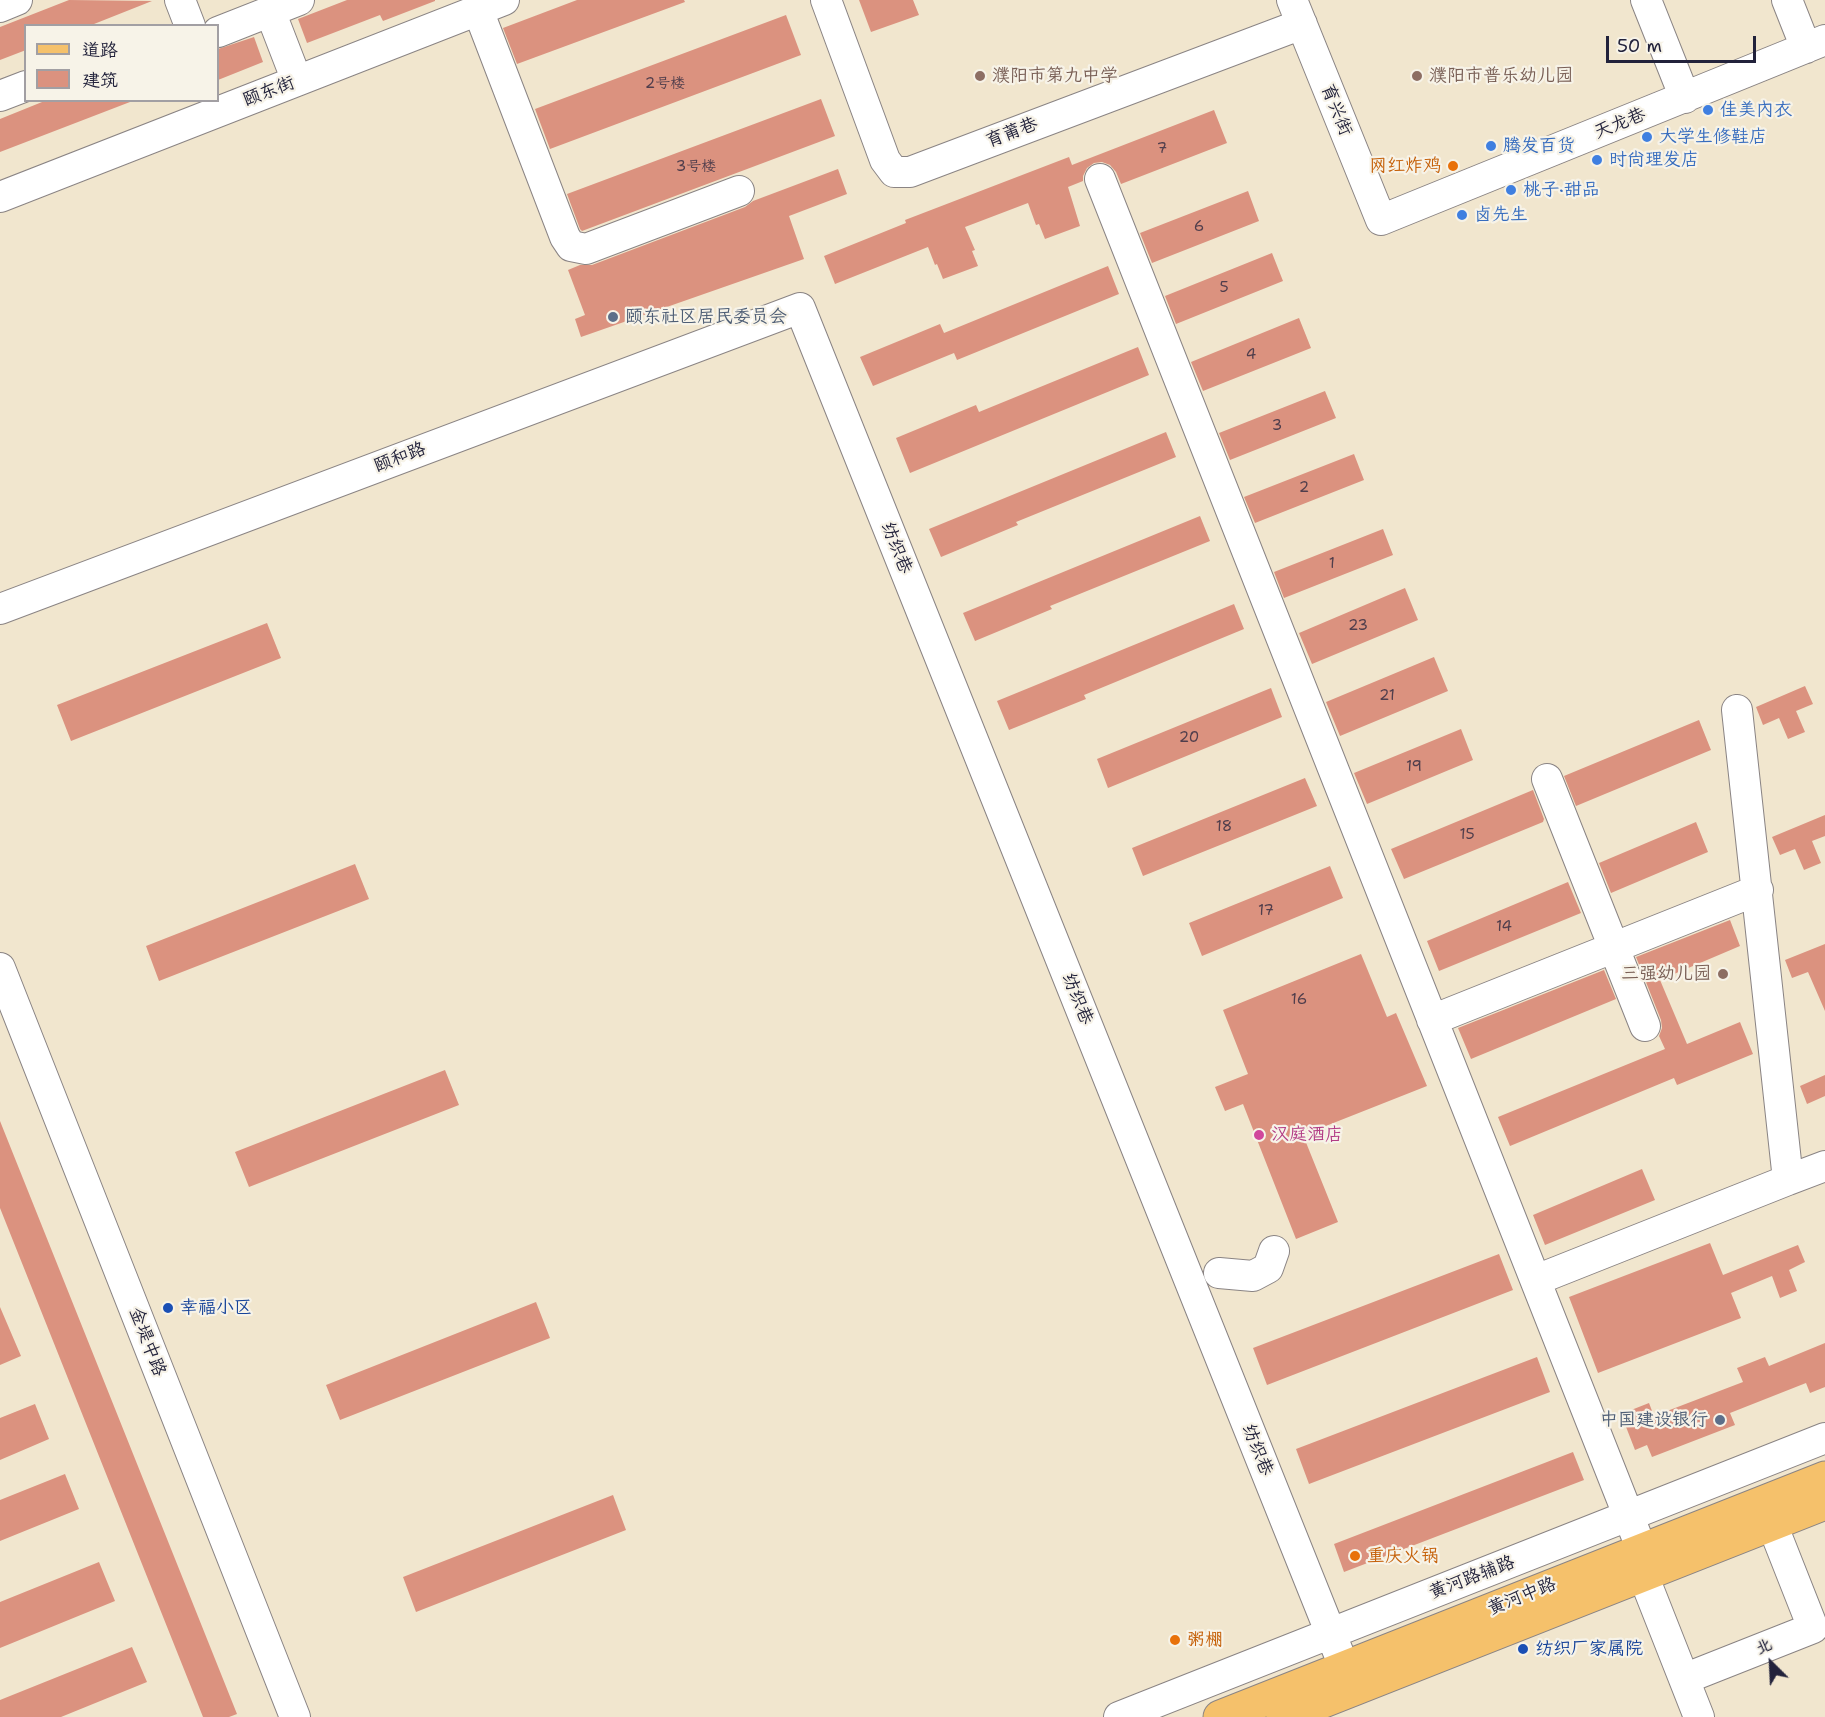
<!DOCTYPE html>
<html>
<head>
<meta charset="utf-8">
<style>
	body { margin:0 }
	#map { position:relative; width:1825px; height:1717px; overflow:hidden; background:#f1e6ce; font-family:"Shantell Sans","LXGW WenKai TC",sans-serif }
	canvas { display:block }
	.legend { position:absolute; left:24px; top:24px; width:195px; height:78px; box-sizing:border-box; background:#f7f3e8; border:2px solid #a29fa3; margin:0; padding:8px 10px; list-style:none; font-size:18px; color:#22223b }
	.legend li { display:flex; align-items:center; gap:12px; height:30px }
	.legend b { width:30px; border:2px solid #a29fa3 }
	.north { position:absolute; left:1741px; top:1633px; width:60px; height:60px; -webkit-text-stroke:4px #f7f3e8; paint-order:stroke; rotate:336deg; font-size:16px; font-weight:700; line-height:24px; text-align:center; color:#22223b }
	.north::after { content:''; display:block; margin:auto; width:21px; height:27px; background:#22223b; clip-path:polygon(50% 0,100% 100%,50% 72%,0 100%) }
	.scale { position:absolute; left:1606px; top:36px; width:150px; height:27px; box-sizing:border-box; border:3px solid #22223b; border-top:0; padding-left:8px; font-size:18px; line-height:21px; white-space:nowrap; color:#22223b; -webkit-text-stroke:4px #f7f3e8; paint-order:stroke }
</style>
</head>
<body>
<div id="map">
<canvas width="1825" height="1717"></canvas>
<ul class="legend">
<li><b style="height:8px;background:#f5c16b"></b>道路</li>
<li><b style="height:16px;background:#db927f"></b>建筑</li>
</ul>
<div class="north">北</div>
<div class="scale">50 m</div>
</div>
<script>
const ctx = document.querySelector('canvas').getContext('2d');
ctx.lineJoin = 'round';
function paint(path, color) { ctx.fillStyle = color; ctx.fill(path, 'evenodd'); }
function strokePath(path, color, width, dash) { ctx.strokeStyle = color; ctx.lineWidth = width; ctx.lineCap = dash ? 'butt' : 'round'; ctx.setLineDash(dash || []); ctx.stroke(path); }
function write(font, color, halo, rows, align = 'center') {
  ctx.font = font + ' "Shantell Sans","LXGW WenKai TC",sans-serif'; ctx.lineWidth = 4.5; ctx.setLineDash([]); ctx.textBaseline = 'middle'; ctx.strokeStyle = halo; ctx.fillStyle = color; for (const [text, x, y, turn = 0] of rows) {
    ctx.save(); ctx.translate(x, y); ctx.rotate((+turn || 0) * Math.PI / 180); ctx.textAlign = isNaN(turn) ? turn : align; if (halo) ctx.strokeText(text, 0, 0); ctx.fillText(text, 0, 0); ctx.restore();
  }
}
paint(new Path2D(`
	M69,0L152,1L89,26H26V50L0,60V27Z
	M347,0H435V1L383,21L380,15L307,43L298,19Z
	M577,0H684L685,2L517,64L503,28Z
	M859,0H913L919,15L871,32Z
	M786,15L801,55L550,149L535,109Z
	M254,37L263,62L218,80V49Z
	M821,99L835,136L582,231L580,229L567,194Z
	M47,100H130V102L0,152V119Z
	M1214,110L1227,143L1121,184L1116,172L1110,165L1102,162L1094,163L1087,168L1083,176V181L1068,187L1080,226L1045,239L1039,224L1036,225L1028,203L965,227L975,250L972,251L978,266L943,279L937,264L935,265L928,247L835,284L824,256L906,223L905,220L1069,157L1072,165Z
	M838,169L847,194L789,216L804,259L581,337L575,319L585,315L568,270L580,265H592L745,207L753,201Z
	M1248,191L1259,221L1152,263L1140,233Z
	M1272,253L1283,281L1176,324L1165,296Z
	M1108,266L1119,294L957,360L954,353L873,386L860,357L940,324L944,333Z
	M1299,318L1311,348L1203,391L1191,362Z
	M1138,347L1149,375L910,473L896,438L976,405L979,412Z
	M1325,391L1336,418L1230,460L1219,433Z
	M1166,432L1176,457L1016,522L1018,525L941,557L929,529Z
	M1354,454L1364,480L1255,523L1244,497Z
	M1200,516L1210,541L1050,606L1052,609L975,641L963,613Z
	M1383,529L1393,555L1284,598L1274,572Z
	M1405,588L1418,620L1312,664L1299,633Z
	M1234,604L1244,629L1084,695L1086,699L1009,730L997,701Z
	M267,623L281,658L71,741L57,705Z
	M1434,657L1448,691L1340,736L1326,702Z
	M1805,686L1813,704L1796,711L1805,732L1788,739L1779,718L1763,725L1756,707Z
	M1271,688L1282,717L1108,788L1097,759Z
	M1699,720L1711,750L1576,806L1564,776Z
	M1461,729L1473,760L1367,804L1354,773Z
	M1305,778L1317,806L1143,876L1132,848Z
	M1533,790L1544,819L1543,822L1404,879L1391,849Z
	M1825,815V836L1812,841L1821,863L1804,870L1795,849L1780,855L1772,837Z
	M1696,822L1708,852L1611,893L1599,863Z
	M355,864L369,899L159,981L146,946Z
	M1330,866L1343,898L1202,956L1189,923Z
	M1568,882L1581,913L1439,971L1427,941Z
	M1730,920L1740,946L1660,980L1687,1044L1740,1022L1753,1054L1677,1085L1674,1078L1510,1146L1498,1117L1665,1049L1659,1036L1662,1028L1661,1020L1636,957Z
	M1825,944V1011L1808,972L1792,978L1785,960Z
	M1361,954L1387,1017L1396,1013L1427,1086L1303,1135L1338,1222L1296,1239L1243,1104L1225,1111L1215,1087L1248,1074L1223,1010Z
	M1604,970L1616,999L1471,1059L1458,1028Z
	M445,1070L459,1105L249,1187L235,1152Z
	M1825,1075V1096L1807,1104L1800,1086Z
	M0,1121L237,1714L229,1717H203L0,1208Z
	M1642,1169L1655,1200L1545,1245L1533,1215Z
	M1710,1243L1723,1275L1798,1245L1805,1262L1789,1270L1797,1291L1780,1298L1772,1276L1731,1293L1741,1318L1598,1373L1569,1297Z
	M1499,1254L1513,1290L1267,1385L1253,1348Z
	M536,1302L550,1338L340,1420L326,1385Z
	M0,1307L21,1356L0,1365Z
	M1825,1343V1387L1810,1393L1806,1383L1730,1413L1735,1425L1652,1457L1647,1445L1635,1450L1621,1414L1649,1403L1654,1416L1743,1382L1737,1368L1765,1357L1769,1366Z
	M1537,1357L1550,1392L1309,1484L1296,1449Z
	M35,1404L49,1439L0,1460V1418Z
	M1573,1452L1584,1480L1344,1572L1334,1544Z
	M65,1474L79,1509L0,1541V1500Z
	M613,1495L626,1530L416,1612L403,1577Z
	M99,1562L115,1601L0,1648V1602Z
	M132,1647L147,1682L61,1717H0V1700Z`), '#db927f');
const minor = new Path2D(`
	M180,0L190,26
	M826,0L885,160L894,172H910L1302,24
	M1292,0L1381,220L1825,40
	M1646,0L1685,98
	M1787,0L1806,48
	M0,7L17,0
	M478,10L565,237L571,246L586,249L739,191
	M270,11L297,81
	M218,32L299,0
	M0,96L26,86
	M1100,179L1642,1550
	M0,197L504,0
	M0,609L800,308L1353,1689
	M1547,779L1645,1026
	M0,968L295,1717
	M1432,1020L1758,890
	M1788,1180L1825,1166
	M1219,1273L1253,1276L1268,1268L1274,1251
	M1536,1280L1788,1180L1737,710
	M1643,1575L1699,1717
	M1684,1679L1813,1628L1772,1524
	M1119,1717L1825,1438`);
const major = new Path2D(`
	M1220,1717L1825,1478
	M1283,1717L1825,1503`);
strokePath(minor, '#8a8484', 32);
strokePath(major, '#8a8484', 35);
strokePath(minor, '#fff', 30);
strokePath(major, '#f5c16b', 33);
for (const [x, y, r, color] of [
	[980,76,6,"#8d6e63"],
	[1417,76,6,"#8d6e63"],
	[1708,110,6,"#3f7fe0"],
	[1647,137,6,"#3f7fe0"],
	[1491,146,6,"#3f7fe0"],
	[1597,160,6,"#3f7fe0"],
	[1453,166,6,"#e8710a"],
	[1511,190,6,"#3f7fe0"],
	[1462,215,6,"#3f7fe0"],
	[613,317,6,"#5c6f8a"],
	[1723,974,6,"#8d6e63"],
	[1259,1135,6,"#d1479c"],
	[168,1308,6,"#1a4fb4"],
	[1720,1420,6,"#5c6f8a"],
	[1355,1556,6,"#e8710a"],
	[1175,1640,6,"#e8710a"],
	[1523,1649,6,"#1a4fb4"]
]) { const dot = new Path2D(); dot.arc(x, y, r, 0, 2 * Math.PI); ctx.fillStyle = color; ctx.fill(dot); strokePath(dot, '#f7f3e8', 2); }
write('15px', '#503e4c', null, [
	["2号楼",665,84],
	["7",1162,149],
	["3号楼",696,167],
	["6",1199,227],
	["5",1224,288],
	["4",1251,355],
	["3",1277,426],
	["2",1304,488],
	["1",1332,564],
	["23",1358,626],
	["21",1387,696],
	["20",1189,738],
	["19",1414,767],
	["18",1224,827],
	["15",1467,835],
	["17",1266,911],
	["14",1504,927],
	["16",1299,1000]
]);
write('18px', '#785e54', '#f7f3e8', [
	["濮阳市第九中学",992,76],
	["濮阳市普乐幼儿园",1429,76],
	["三强幼儿园",1711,974,"right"]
], 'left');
write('18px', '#22223b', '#f7f3e8', [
	["颐东街",269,92,-21],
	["育兴街",1336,110,68],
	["天龙巷",1620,124,-22],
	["育莆巷",1012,133,-21],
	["颐和路",400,458,-21],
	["纺织巷",896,548,68],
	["纺织巷",1077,999,68],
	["金堤中路",147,1342,69],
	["纺织巷",1257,1450,68],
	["黄河路辅路",1472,1578,-21],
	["黄河中路",1522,1597,-22]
]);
write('18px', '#366cbe', '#f7f3e8', [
	["佳美内衣",1720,110],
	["大学生修鞋店",1659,137],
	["腾发百货",1503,146],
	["时尚理发店",1609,160],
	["桃子·甜品",1523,190],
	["卤先生",1474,215]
], 'left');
write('18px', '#c56008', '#f7f3e8', [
	["网红炸鸡",1441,166,"right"],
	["重庆火锅",1367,1556],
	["粥棚",1187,1640]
], 'left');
write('18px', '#4e5e75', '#f7f3e8', [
	["颐东社区居民委员会",625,317],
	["中国建设银行",1708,1420,"right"]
], 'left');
write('18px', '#b23c85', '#f7f3e8', [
	["汉庭酒店",1271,1135]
], 'left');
write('18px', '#164399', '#f7f3e8', [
	["幸福小区",180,1308],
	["纺织厂家属院",1535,1649]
], 'left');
</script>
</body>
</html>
